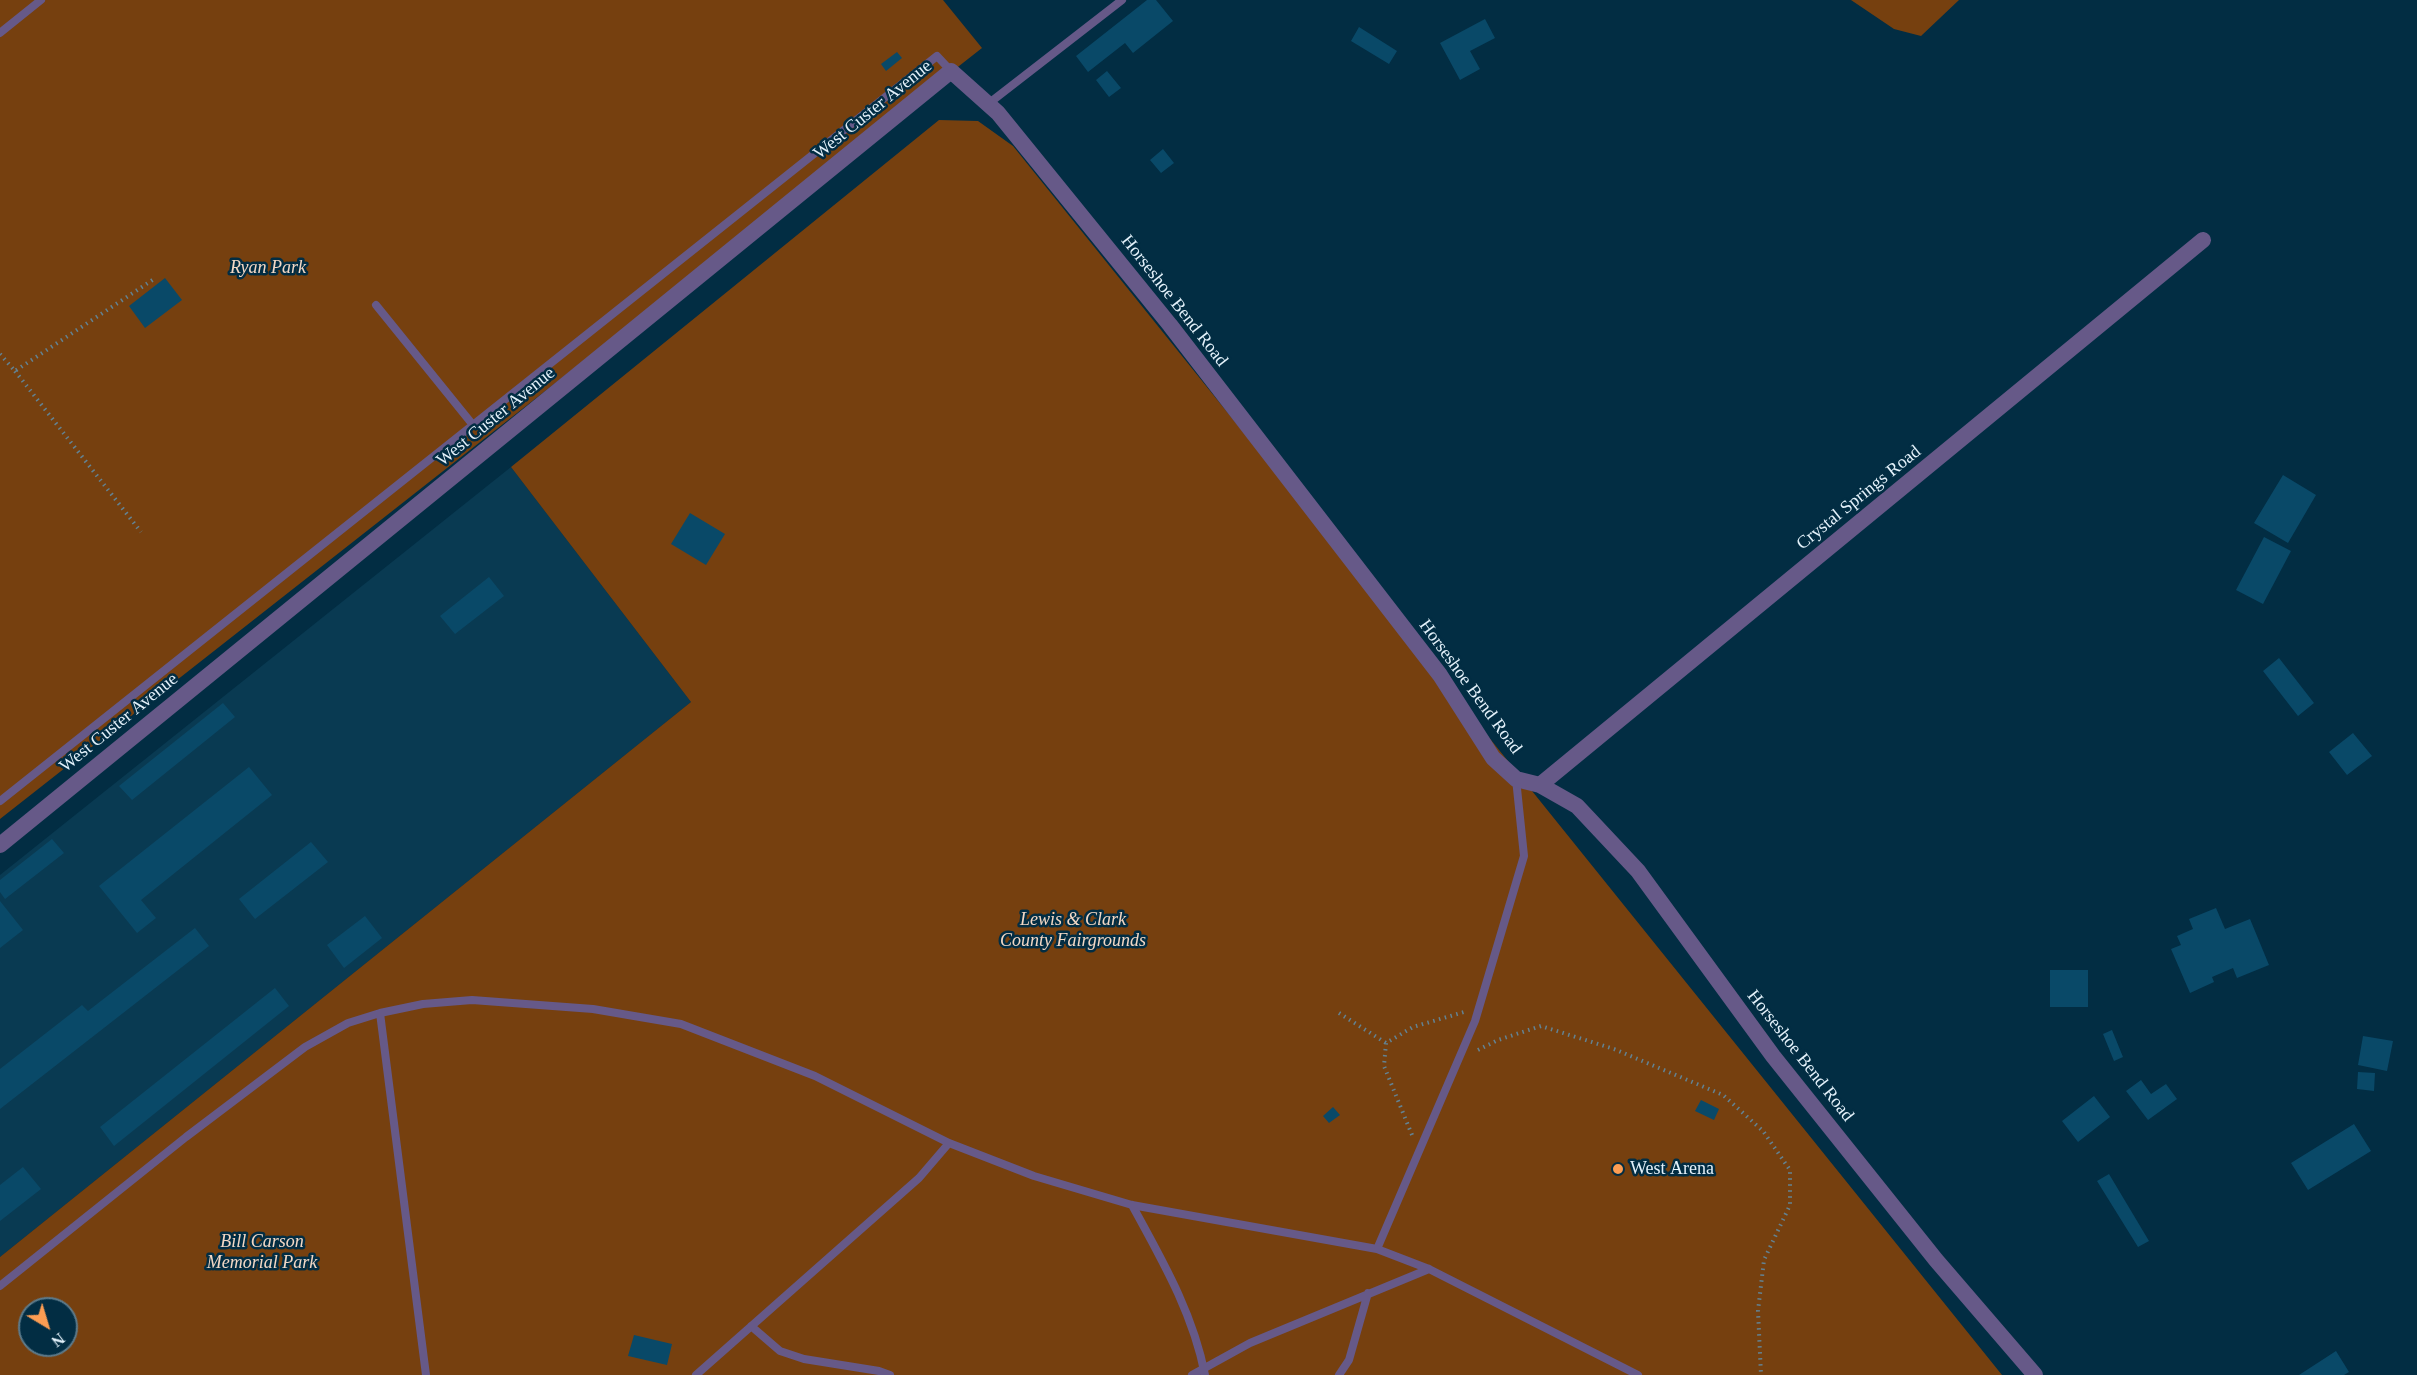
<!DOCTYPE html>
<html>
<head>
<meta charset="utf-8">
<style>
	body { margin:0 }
	#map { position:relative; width:2417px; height:1375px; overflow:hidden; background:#022d43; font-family:"Times New Roman",serif }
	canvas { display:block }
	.north { position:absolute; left:18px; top:1297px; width:60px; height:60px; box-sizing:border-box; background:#022d43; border:2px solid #5c7b8c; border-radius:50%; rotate:142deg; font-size:16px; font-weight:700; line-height:24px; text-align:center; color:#e3f1fa }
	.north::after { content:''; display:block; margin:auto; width:21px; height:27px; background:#fc9d53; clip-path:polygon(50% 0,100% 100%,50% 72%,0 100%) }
</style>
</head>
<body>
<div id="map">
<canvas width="2417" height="1375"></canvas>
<div class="north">N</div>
</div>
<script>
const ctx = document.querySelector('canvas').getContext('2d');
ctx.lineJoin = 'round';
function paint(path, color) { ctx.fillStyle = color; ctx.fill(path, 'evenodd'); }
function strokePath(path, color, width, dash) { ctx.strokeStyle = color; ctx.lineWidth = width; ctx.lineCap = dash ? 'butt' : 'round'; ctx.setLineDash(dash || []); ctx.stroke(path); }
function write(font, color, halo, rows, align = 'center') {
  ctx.font = font + ' "Times New Roman",serif'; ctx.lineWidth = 5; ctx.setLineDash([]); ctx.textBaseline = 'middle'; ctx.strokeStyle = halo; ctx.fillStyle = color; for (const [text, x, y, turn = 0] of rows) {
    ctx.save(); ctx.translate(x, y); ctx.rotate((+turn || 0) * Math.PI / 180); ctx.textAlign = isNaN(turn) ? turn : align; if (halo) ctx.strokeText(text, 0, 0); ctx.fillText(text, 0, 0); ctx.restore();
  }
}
paint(new Path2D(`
	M511,467L691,702L0,1257V875Z`), '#093a52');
paint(new Path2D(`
	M0,0H943L982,48L0,819Z
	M1851,0H1959L1921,36L1894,29Z
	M939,120L978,121L1013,146L2002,1375H0V1257L691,702L511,467ZM30,1309H66V1345H30Z`), '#76400f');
paint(new Path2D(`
	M1147,0H1156L1173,21L1133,53L1125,43L1088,72L1076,56Z
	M1485,19L1495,38L1470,51L1480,69L1460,80L1440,43Z
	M1359,27L1397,51L1389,64L1351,41Z
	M897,52L902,58L886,71L881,64Z
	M1107,71L1121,88L1109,97L1096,80Z
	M1163,149L1174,163L1161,173L1150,160Z
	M165,278L182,300L145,328L129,306Z
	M2283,475L2316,495L2288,543L2254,523Z
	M690,513L725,534L706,565L671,544Z
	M2264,537L2291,551L2263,604L2236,590Z
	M489,577L504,596L455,634L440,616Z
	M2279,658L2314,703L2298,716L2263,671Z
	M223,703L235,717L132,800L119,786Z
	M2353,733L2372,756L2347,775L2329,752Z
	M249,767L272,795L141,900L156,918L137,933L99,886Z
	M52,839L64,853L5,899L0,892V880Z
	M311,842L328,862L255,919L239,899Z
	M0,901L23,930L0,948Z
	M2216,908L2225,929L2250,919L2269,965L2237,978L2233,968L2212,977L2214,982L2190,993L2171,949L2181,945L2177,936L2193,929L2189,919Z
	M365,916L382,938L344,968L327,945Z
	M195,928L209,946L0,1109V1069L82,1005L88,1011Z
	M2050,970H2088V1007H2050Z
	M275,988L289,1006L114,1146L100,1127Z
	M2112,1030L2123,1057L2114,1061L2103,1034Z
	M2363,1036L2393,1041L2387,1071L2358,1065Z
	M2358,1072L2375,1073L2374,1091L2357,1089Z
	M2141,1080L2151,1094L2166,1084L2177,1099L2148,1120L2126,1091Z
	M2094,1096L2110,1117L2078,1142L2062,1121Z
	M1701,1100L1719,1109L1714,1120L1695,1111Z
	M1333,1107L1340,1115L1329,1123L1323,1116Z
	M2354,1124L2371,1151L2308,1190L2291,1163Z
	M23,1167L41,1189L0,1221V1185Z
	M2109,1174L2149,1241L2138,1247L2097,1181Z
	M634,1335L672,1344L667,1365L628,1356Z
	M2336,1351L2349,1372L2344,1375H2299Z`), '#094968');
strokePath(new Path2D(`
	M0,354L15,371L154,279
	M15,371L141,532
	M1339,1013L1386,1043
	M1478,1050L1498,1040L1541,1026L1614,1049L1723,1095L1763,1131L1790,1170V1205L1764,1260L1758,1311L1761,1375
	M1412,1135L1384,1066L1386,1043L1413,1027L1464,1012`), '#638292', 4, [1.5, 4.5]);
strokePath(new Path2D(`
	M0,33L41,0
	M988,104L1122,0
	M376,305L473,425
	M0,801L937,56L951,71
	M380,1013L426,1375
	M1132,1205C1162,1260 1193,1313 1205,1375
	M1377,1249L1475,1021L1524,856L1516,779
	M0,1286L186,1137L305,1047L348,1023L380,1013L423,1004L472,1000L593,1009L681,1024L815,1076L949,1143L1034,1176L1132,1205L1377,1249L1429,1269L1638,1375
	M751,1326L780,1351L804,1359L879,1371L890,1375
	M696,1375L919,1178L949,1143
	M1192,1375L1250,1343L1429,1269
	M1339,1375L1349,1360L1368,1293`), '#665988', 8);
strokePath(new Path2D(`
	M1540,785L2203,240
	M0,845L951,71L998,113L1170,325L1440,675L1493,758L1516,779L1540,785L1577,806L1638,871L1773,1056L1936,1260L2035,1375`), '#665988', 16);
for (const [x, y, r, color] of [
	[1618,1169,6,"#fc9d53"]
]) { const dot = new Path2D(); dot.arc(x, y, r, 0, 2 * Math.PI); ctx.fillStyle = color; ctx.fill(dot); strokePath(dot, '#022d43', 2); }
write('18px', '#e3f1fa', '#022d43', [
	["West Custer Avenue",873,110,-39],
	["Horseshoe Bend Road",1174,301,52],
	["West Custer Avenue",496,417,-39],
	["Crystal Springs Road",1859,498,-39],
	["Horseshoe Bend Road",1470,687,54],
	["West Custer Avenue",119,723,-39],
	["Horseshoe Bend Road",1800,1056,52]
]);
write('italic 18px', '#f3d8c5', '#022d43', [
	["Ryan Park",268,268],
	["Lewis & Clark",1073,920],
	["County Fairgrounds",1073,941],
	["Bill Carson",262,1242],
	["Memorial Park",262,1263]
]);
write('18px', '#e3f1fa', '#022d43', [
	["West Arena",1630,1169]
], 'left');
</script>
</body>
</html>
